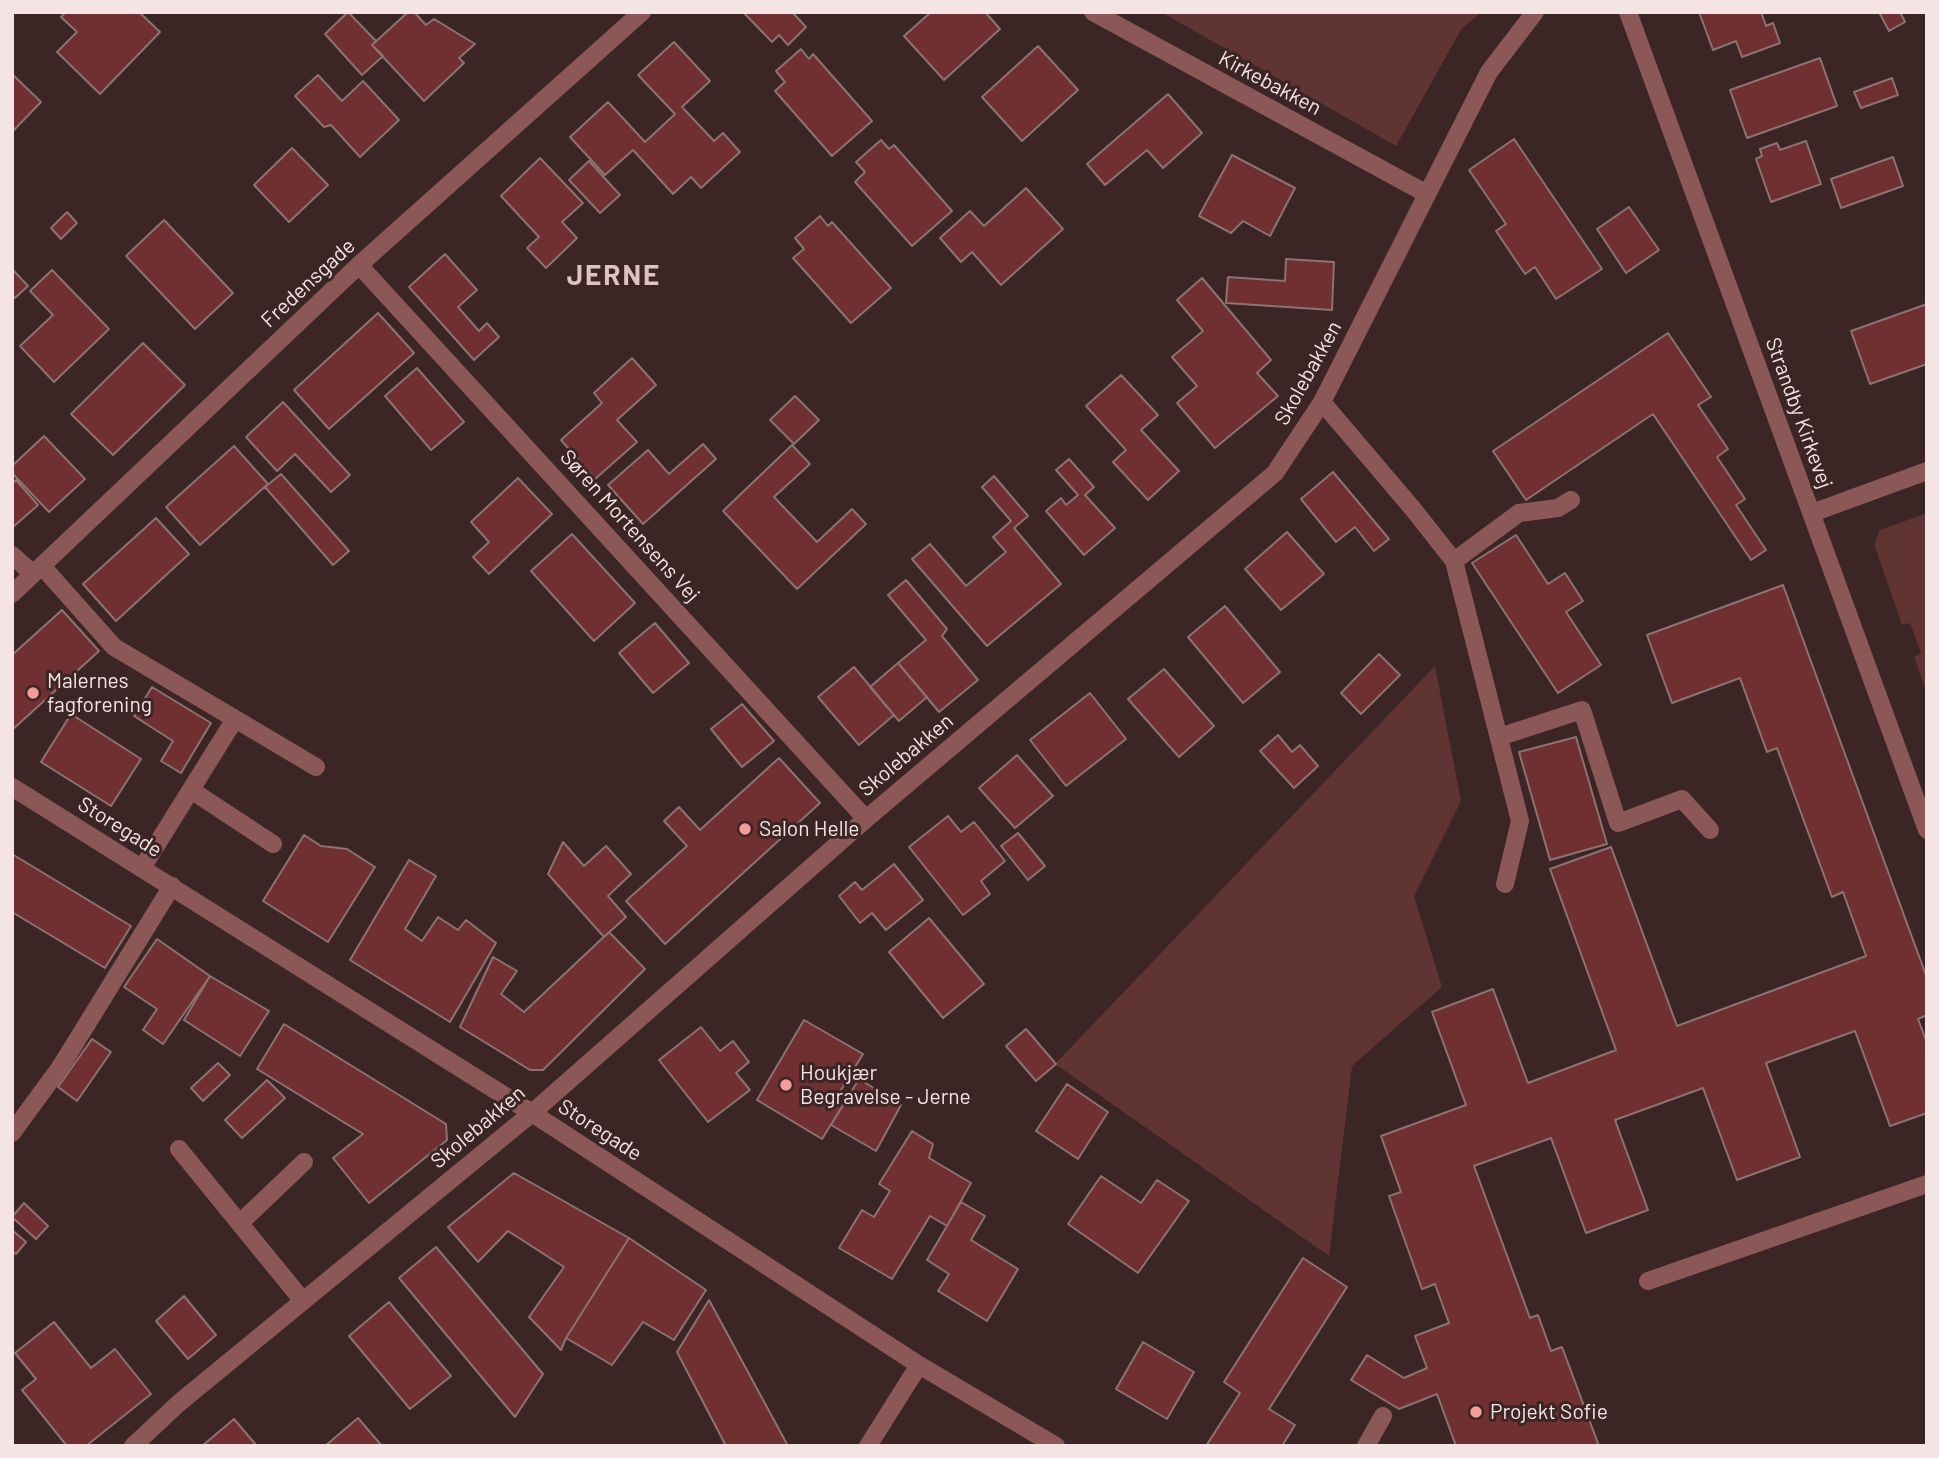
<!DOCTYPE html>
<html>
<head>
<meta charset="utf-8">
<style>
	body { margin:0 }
	#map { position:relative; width:1939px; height:1458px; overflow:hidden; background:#3b2525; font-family:Barlow,sans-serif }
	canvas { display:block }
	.frame { position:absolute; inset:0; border:14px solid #f4e5e4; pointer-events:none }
</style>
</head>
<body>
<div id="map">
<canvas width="1939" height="1458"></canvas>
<div class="frame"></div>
</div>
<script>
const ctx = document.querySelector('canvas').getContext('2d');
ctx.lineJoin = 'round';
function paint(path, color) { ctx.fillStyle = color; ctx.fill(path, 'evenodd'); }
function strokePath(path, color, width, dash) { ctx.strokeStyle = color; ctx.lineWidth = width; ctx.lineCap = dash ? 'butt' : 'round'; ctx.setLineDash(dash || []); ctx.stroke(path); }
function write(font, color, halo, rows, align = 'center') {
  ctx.font = font + ' Barlow,sans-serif'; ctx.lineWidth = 6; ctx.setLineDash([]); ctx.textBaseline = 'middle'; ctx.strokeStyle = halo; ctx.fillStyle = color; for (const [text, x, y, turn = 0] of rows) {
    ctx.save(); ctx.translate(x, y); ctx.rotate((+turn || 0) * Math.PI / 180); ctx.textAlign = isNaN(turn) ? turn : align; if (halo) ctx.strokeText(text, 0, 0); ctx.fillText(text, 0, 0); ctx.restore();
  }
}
paint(new Path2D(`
	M1161,12H1482L1462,28L1396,146Z
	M1927,513V693L1914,657L1921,653L1910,623L1902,625L1874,544L1880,530Z
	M1435,666L1461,801L1414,896L1442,987L1352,1066L1329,1256L1055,1064Z`), '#5f3433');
const building = new Path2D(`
	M66,12H139L160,32L100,94L57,52L77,32L61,17Z
	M348,12L376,41L372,45L383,56L362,75L325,34Z
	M408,12H414L426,25L434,19L475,44L459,58L464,63L424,101L372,45Z
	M743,12H792L806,27L788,45L779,35L772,42Z
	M931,12H985L1000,29L944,80L904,36Z
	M1699,12H1761L1766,26L1773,23L1780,43L1742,57L1736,41L1713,50Z
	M1879,12H1900L1905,22L1889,31Z
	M674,42L710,81L682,107L714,141L723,133L740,152L701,188L691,177L673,194L633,150L605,175L570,137L608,102L645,142L675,114L638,75Z
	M1038,46L1078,90L1022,141L982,97Z
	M801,49L809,59L813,54L872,121L832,156L775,91L785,82L776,71Z
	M1820,58L1837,106L1747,138L1730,90Z
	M12,74L41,102L12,132Z
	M318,75L342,101L363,81L399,120L360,157L331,125L324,127L295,96Z
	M1892,78L1898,95L1861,108L1854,92Z
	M1168,94L1202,133L1163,168L1147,150L1105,185L1087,164Z
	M1514,139L1602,269L1556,299L1535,267L1525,274L1496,231L1506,224L1469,170Z
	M881,140L889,149L894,145L952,211L912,246L855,182L865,172L856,162Z
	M1806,141L1821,184L1771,202L1756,159L1762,156L1760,149L1777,143L1780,150Z
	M292,148L328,185L289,222L254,185Z
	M1232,155L1295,188L1270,236L1243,221L1231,233L1199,216Z
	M1893,157L1903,186L1841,208L1831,179Z
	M540,158L583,203L562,222L577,238L546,268L527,248L539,237L501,196Z
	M589,161L620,195L600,213L569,180Z
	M1026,188L1063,229L1001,285L972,252L961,262L940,238L970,211L984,226Z
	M1629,207L1659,250L1626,273L1597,229Z
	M67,212L77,223L61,239L51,228Z
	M820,216L828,226L832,222L891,288L851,323L793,258L804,249L795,238Z
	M164,220L233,293L195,329L126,256Z
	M445,254L477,290L458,307L479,331L487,323L499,337L474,360L409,287Z
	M1286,259L1334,262L1332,310L1226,303L1228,277L1285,281Z
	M12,269L28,286L15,298L12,295Z
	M52,270L109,329L54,382L20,346L53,315L30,291Z
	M1202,278L1271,360L1257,373L1278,396L1215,448L1177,403L1197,386L1172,357L1203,331L1177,300Z
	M1927,304V364L1870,384L1851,331Z
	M378,313L414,353L329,429L294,390Z
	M1668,333L1711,397L1698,405L1728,449L1717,457L1745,499L1736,505L1766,550L1751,560L1653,414L1526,500L1493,451Z
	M143,343L185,385L113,455L71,414Z
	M632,358L656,385L617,420L637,442L595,479L561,440L602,403L594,393Z
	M417,368L464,422L431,450L385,396Z
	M1121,375L1158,415L1141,430L1179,471L1148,500L1113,462L1126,450L1086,406Z
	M795,396L819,420L794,444L770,420Z
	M283,402L350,475L331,492L295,454L277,471L246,437Z
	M44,436L85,479L49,512L12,473V466Z
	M703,444L716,459L643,524L608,485L648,450L669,474Z
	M792,445L810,464L774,497L817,542L852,509L866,524L797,589L723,511Z
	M234,446L268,484L200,545L166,507Z
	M1069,459L1094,487L1085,495L1115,528L1084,555L1046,511L1061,498L1066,505L1078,495L1056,470Z
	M1333,472L1389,539L1374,551L1355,527L1336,542L1301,499Z
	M281,474L349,551L333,565L265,487Z
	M994,476L1028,516L1014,528L1061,584L987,646L912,559L930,544L966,586L1006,552L993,537L1011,521L982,487Z
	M518,478L552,514L489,574L473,557L489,542L471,522Z
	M16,480L38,505L12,528V484Z
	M156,518L189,554L116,621L83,584Z
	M1287,532L1324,574L1281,610L1245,569Z
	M572,534L635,603L594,641L531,571Z
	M1516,535L1548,584L1565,573L1583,601L1566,612L1601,665L1558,693L1472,563Z
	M906,580L947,629L942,636L978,680L939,712L898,663L926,640L888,595Z
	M1783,585L1927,978V1015L1918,1019L1927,1043V1113L1890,1126L1855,1031L1766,1063L1800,1157L1737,1180L1703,1088L1615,1120L1648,1210L1586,1233L1551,1138L1474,1166L1530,1318L1538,1315L1551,1351L1562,1347L1599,1446H1456L1437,1394L1399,1409L1351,1380L1367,1355L1404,1378L1427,1368L1415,1336L1449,1323L1435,1284L1422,1289L1389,1196L1401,1192L1381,1136L1466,1105L1432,1012L1493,989L1528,1083L1616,1050L1550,869L1611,847L1677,1026L1866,956L1843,892L1832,897L1777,748L1767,752L1740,678L1672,703L1647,635Z
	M1225,606L1280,672L1243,703L1188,637Z
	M62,610L99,651L12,730V655Z
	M655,623L689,663L653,693L619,653Z
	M1379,654L1400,675L1361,714L1341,693Z
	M898,663L927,697L899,721L870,687Z
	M854,667L894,715L859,745L818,697Z
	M1164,669L1214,726L1179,757L1128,699Z
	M152,687L211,723L181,773L161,761L173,741L134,716Z
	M1090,693L1126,739L1066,786L1030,740Z
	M742,704L774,741L742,767L711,729Z
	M71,714L141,759L111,806L41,762Z
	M1278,735L1292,752L1300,745L1318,766L1294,788L1260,751Z
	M1576,737L1607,844L1550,860L1519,752Z
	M1017,755L1053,796L1015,828L979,788Z
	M779,758L820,803L665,944L626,901L687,846L664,821L679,807L700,830Z
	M948,816L961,832L974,822L1005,861L981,881L990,894L963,915L909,847Z
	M1018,833L1045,866L1028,880L1001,846Z
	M304,835L321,846L347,849L375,867L328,942L263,901Z
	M563,842L584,866L606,846L631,874L608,896L626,917L604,937L548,874Z
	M12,854L131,926L105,968L12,912Z
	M409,860L436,876L405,929L422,941L438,917L458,930L466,920L496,943L450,1022L350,960Z
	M894,864L923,900L886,930L872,913L860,923L839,896L855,882L862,890Z
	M929,918L984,984L943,1018L889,952Z
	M609,932L645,969L543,1070H530L460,1027L493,957L517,971L501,994L524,1012Z
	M157,939L210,976L163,1044L143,1030L157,1009L124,987Z
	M210,976L269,1011L240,1056L184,1020Z
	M804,1020L863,1054L835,1100L843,1105L822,1139L757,1100Z
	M284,1024L446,1124L447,1140L369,1203L333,1158L363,1134L257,1069Z
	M701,1027L720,1051L733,1041L749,1062L736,1073L750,1090L708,1122L659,1060Z
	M1026,1029L1056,1064L1036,1081L1006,1046Z
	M92,1039L111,1052L77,1101L58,1087Z
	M218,1063L230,1075L203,1101L191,1088Z
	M859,1079L901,1105L876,1151L831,1125Z
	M267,1080L285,1098L242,1138L225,1120Z
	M1067,1084L1108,1112L1078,1159L1036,1131Z
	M912,1131L933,1144L929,1158L971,1183L947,1226L930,1216L892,1279L839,1248L862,1210L874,1217L890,1191L879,1184Z
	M514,1173L629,1238L566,1338L561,1350L529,1317L564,1267L508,1231L478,1262L448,1227Z
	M1101,1176L1141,1203L1157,1180L1189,1201L1138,1273L1068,1224Z
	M961,1202L985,1216L971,1240L1018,1269L987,1321L938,1291L949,1274L927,1260Z
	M24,1203L48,1226L36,1239L12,1217Z
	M12,1230L26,1242L16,1254L12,1251Z
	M629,1238L706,1290L674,1340L643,1322L612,1365L566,1338Z
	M436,1247L543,1374L515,1417L399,1278Z
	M1303,1258L1347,1287L1269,1409L1295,1425L1282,1446H1206L1240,1393L1224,1382Z
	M184,1296L216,1335L188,1359L156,1321Z
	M709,1300L788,1446H726L677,1352Z
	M389,1302L451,1376L410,1409L349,1336Z
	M54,1322L91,1368L115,1349L151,1394L86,1446H67L22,1390L36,1379L15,1353Z
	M1143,1342L1194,1372L1167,1419L1116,1389Z
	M358,1418L382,1446H325Z
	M234,1419L257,1446H202Z`);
paint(building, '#703031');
strokePath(building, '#8c7271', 2);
strokePath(new Path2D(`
	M1093,12L1427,194
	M1628,12L1927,830
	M359,265L866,819
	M1322,402L1413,509L1454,561L1520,821L1505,884
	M1812,513L1927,471
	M12,555L33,574
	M1454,561L1519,513L1558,508L1571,500
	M42,566L114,647L316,767
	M12,594L359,265L642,12
	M1499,737L1582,710L1618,823L1682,799L1710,830
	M12,787L532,1113L919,1365L1056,1446
	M191,790L273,844
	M142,868L235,719
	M12,1133L61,1066L172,886
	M179,1149L303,1301
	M240,1223L304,1162
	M1648,1281L1927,1184
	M133,1446L179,1403L532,1113L866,819L1275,473L1322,402L1489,72L1535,12
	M868,1446L919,1365
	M1366,1446L1383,1416`), '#8b5857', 18);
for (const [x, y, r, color] of [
	[33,693,7,"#f59b99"],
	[745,829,7,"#f59b99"],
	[786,1085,7,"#f59b99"],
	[1476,1412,7,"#f59b99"]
]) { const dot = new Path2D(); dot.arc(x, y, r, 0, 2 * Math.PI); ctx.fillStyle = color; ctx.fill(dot); strokePath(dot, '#3b2525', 2.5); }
write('21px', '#f4e5e4', '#3b2525', [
	["Kirkebakken",1270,83,28],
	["Fredensgade",308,283,-43],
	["Skolebakken",1308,373,-61],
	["Strandby Kirkevej",1799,413,70],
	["Søren Mortensens Vej",630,526,48],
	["Skolebakken",906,755,-40],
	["Storegade",120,827,32],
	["Skolebakken",478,1127,-40],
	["Storegade",600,1130,33]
]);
write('21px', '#f4e5e4', '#3b2525', [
	["Malernes",47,681],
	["fagforening",47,705],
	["Salon Helle",759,829],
	["Houkjær",800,1073],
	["Begravelse - Jerne",800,1097],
	["Projekt Sofie",1490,1412]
], 'left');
ctx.letterSpacing = '2px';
write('bold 28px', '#dfc2c1', '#3b2525', [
	["JERNE",614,276]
]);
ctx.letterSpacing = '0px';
</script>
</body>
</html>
